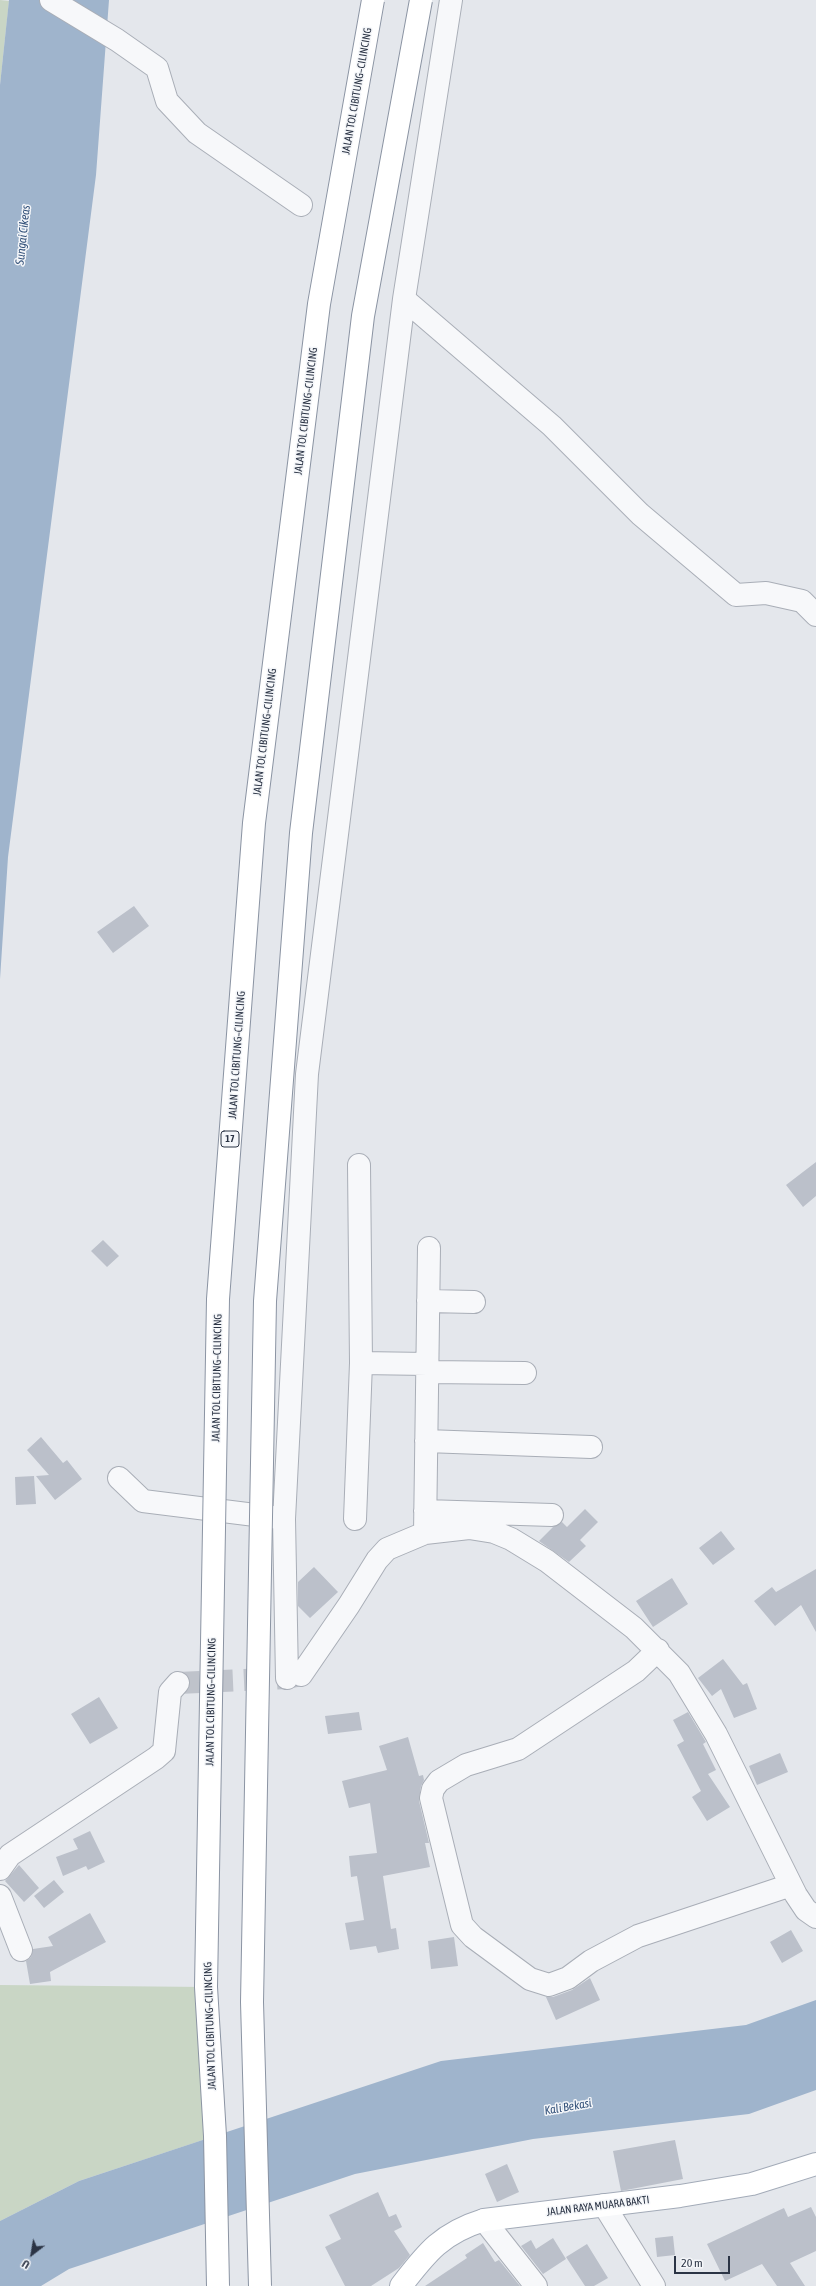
<!DOCTYPE html>
<html>
<head>
<meta charset="utf-8">
<style>
	body { margin:0 }
	#map { position:relative; width:816px; height:2286px; overflow:hidden; background:#e4e7ec; font-family:"Asap Condensed",sans-serif }
	canvas { display:block }
	.north { position:absolute; left:12px; top:2234px; width:40px; height:40px; -webkit-text-stroke:3px #f4f6f9; paint-order:stroke; rotate:211deg; font-size:11px; font-weight:700; line-height:16px; text-align:center; color:#2b3445 }
	.north::after { content:''; display:block; margin:auto; width:14px; height:18px; background:#2b3445; clip-path:polygon(50% 0,100% 100%,50% 72%,0 100%) }
	.scale { position:absolute; left:674px; top:2256px; width:56px; height:18px; box-sizing:border-box; border:2px solid #2b3445; border-top:0; padding-left:5px; font-size:12px; line-height:14px; white-space:nowrap; color:#2b3445; -webkit-text-stroke:3px #f4f6f9; paint-order:stroke }
</style>
</head>
<body>
<div id="map">
<canvas width="816" height="2286"></canvas>
<div class="north">U</div>
<div class="scale">20 m</div>
</div>
<script>
const ctx = document.querySelector('canvas').getContext('2d');
ctx.lineJoin = 'round';
function paint(path, color) { ctx.fillStyle = color; ctx.fill(path, 'evenodd'); }
function strokePath(path, color, width, dash) { ctx.strokeStyle = color; ctx.lineWidth = width; ctx.lineCap = dash ? 'butt' : 'round'; ctx.setLineDash(dash || []); ctx.stroke(path); }
function write(font, color, halo, rows, align = 'center') {
  ctx.font = font + ' "Asap Condensed",sans-serif'; ctx.lineWidth = 3; ctx.setLineDash([]); ctx.textBaseline = 'middle'; ctx.strokeStyle = halo; ctx.fillStyle = color; for (const [text, x, y, turn = 0] of rows) {
    ctx.save(); ctx.translate(x, y); ctx.rotate((+turn || 0) * Math.PI / 180); ctx.textAlign = isNaN(turn) ? turn : align; if (halo) ctx.strokeText(text, 0, 0); ctx.fillText(text, 0, 0); ctx.restore();
  }
}
paint(new Path2D(`
	M0,0L9,1L0,85Z
	M0,1985L206,1987L215,2136L79,2181L0,2221Z`), '#c9d6c5');
paint(new Path2D(`
	M9,0H109L96,175L8,857L0,979V85Z
	M816,2000V2090L749,2114L533,2139L355,2174L69,2269L41,2286H0V2221L79,2181L441,2061L746,2025Z`), '#9fb4cc');
paint(new Path2D(`
	M134,906L149,926L113,953L97,932Z
	M816,1162V1196L803,1207L786,1185Z
	M103,1240L119,1256L107,1267L91,1251Z
	M41,1437L63,1463L67,1460L82,1479L55,1500L36,1476L49,1475L27,1450Z
	M34,1476L36,1504L16,1505L15,1477Z
	M585,1509L598,1522L580,1540L586,1546L569,1562L539,1541L553,1527L562,1522L567,1527Z
	M721,1531L735,1549L713,1565L699,1548Z
	M314,1567L338,1592L310,1618L298,1606V1582Z
	M816,1569V1632L801,1605L775,1626L754,1601L772,1587L776,1592Z
	M672,1578L688,1604L653,1627L636,1601Z
	M723,1659L743,1685L747,1683L757,1709L734,1718L721,1689L712,1696L698,1678Z
	M99,1697L118,1728L90,1744L71,1714Z
	M359,1712L362,1730L328,1734L325,1716Z
	M688,1712L706,1742L703,1744L716,1770L708,1774L730,1807L707,1821L692,1797L701,1791L677,1745L684,1741L673,1720Z
	M408,1737L419,1776L423,1775L424,1780L421,1786L419,1801L429,1843H425L430,1867L383,1876L391,1929L396,1928L399,1949L378,1953L376,1946L350,1950L345,1923L364,1920L357,1876L351,1877L349,1856L377,1853L370,1803L349,1808L342,1781L387,1770L379,1746Z
	M780,1753L788,1772L757,1785L749,1766Z
	M90,1831L105,1862L88,1870L86,1866L63,1876L56,1857L78,1849L73,1839Z
	M19,1865L39,1888L24,1902L5,1881Z
	M54,1880L64,1892L44,1908L34,1896Z
	M90,1913L106,1942L50,1972L51,1981L30,1984L26,1961L31,1957L33,1949L53,1946L48,1937Z
	M791,1930L803,1951L782,1963L770,1942Z
	M454,1937L458,1966L431,1969L428,1941Z
	M590,1978L600,2000L556,2020L546,1997H553L572,1990Z
	M675,2140L683,2179L621,2191L613,2151Z
	M507,2164L519,2192L497,2202L485,2174Z
	M378,2192L389,2217L396,2214L402,2227L394,2231L410,2255L399,2268L371,2286H345L325,2247L341,2239L329,2215Z
	M811,2207L816,2217V2251L790,2263L805,2286H777L762,2264L725,2281L707,2244L784,2208L788,2217Z
	M673,2236L675,2255L657,2257L655,2238Z
	M553,2238L566,2259L543,2274L521,2246L531,2240L536,2249Z
	M483,2243L495,2262L499,2260L520,2286H425L467,2258L465,2255Z
	M587,2244L608,2278L594,2286H585L566,2257Z`), '#bbc0ca');
strokePath(new Path2D(`
	M178,1683L287,1678L301,1675`), '#bfc3cb', 22, [22, 11]);
const minor = new Path2D(`
	M51,0L117,40L157,68L167,101L197,133L301,205
	M404,299L552,426L640,514L736,595L766,593L802,601L816,615
	M359,1165L361,1363
	M428,1301L474,1302
	M427,1372L525,1373
	M426,1441L591,1447
	M119,1478L143,1501L279,1518
	M425,1511L552,1515
	M355,1519L361,1363L427,1364
	M425,1533L429,1248
	M658,1650L636,1671L518,1749L466,1765L439,1781L433,1789L431,1798L462,1925L473,1937L530,1979L549,1985L568,1978L591,1961L638,1936L791,1885
	M301,1675L349,1605L377,1560L387,1549L425,1533L469,1528L494,1532L511,1539L547,1561L634,1628L679,1673L716,1734L796,1895L806,1910L816,1917
	M287,1678L284,1519L307,1074L404,299L451,0
	M0,1869L10,1855L156,1758L164,1751L170,1692L178,1683
	M0,1896L21,1950
	M604,2205L654,2286
	M484,2220L536,2286`);
const major = new Path2D(`
	M401,2286C427,2252 442,2233 484,2220L680,2196L752,2184L816,2164`);
strokePath(minor, '#a9aeb7', 24);
strokePath(major, '#a3abb8', 24);
strokePath(minor, '#f7f8fa', 22);
strokePath(major, '#fff', 22);
const highwayBridge = new Path2D(`
	M218,2286L215,2136L206,1987L218,1299L254,823L319,304L373,0
	M260,2286L252,2002L265,1301L301,833L363,316L421,0`);
strokePath(highwayBridge, '#8b94a3', 24, []);
strokePath(highwayBridge, '#fff', 22);
for (const [x, y, w] of [
	[230,1139,18]
]) { const box = new Path2D(); box.roundRect(x - w / 2, y - 8, w, 16, 3); ctx.fillStyle = '#f4f6f9'; ctx.fill(box); strokePath(box, '#2b3445', 1); }
write('bold 10px', '#2b3445', null, [
	["17",230,1139]
]);
write('11px', '#2b3445', '#f4f6f9', [
	["JALAN TOL CIBITUNG–CILINCING",357,91,-80],
	["JALAN TOL CIBITUNG–CILINCING",306,411,-83],
	["JALAN TOL CIBITUNG–CILINCING",265,732,-83],
	["JALAN TOL CIBITUNG–CILINCING",237,1055,-86],
	["JALAN TOL CIBITUNG–CILINCING",217,1378,-89],
	["JALAN TOL CIBITUNG–CILINCING",211,1702,-89],
	["JALAN TOL CIBITUNG–CILINCING",210,2026,-92],
	["JALAN RAYA MUARA BAKTI",598,2206,-7]
]);
write('italic 12px', '#34527a', '#f4f6f9', [
	["Sungai Cikeas",23,235,-84],
	["Kali Bekasi",568,2107,-10]
]);
</script>
</body>
</html>
